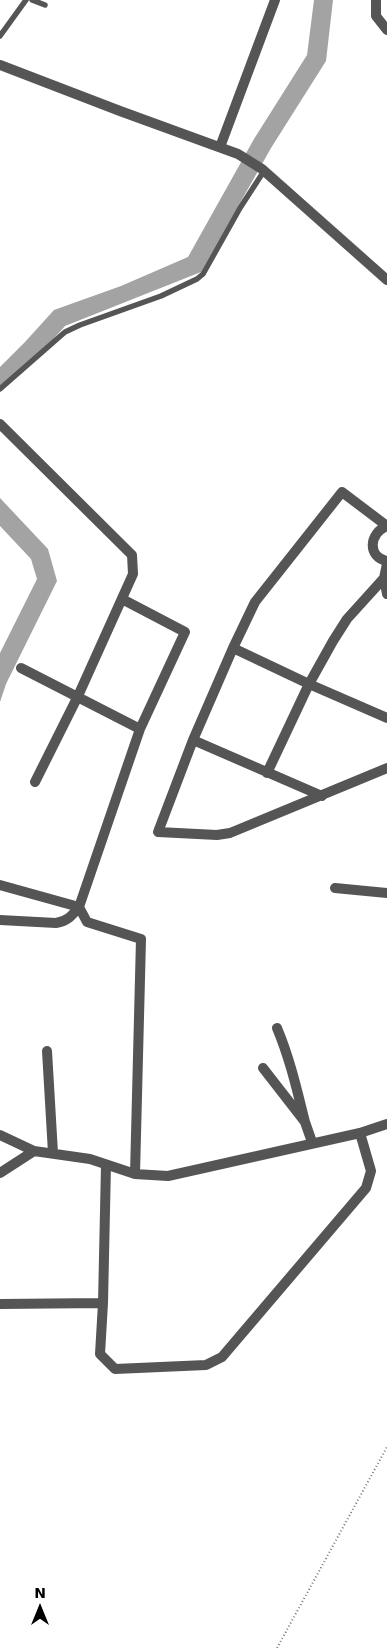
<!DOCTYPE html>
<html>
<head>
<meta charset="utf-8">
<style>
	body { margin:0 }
	#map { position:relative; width:387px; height:1648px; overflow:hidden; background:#fff; font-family:"DejaVu Sans",sans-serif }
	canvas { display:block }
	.north { position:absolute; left:15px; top:1583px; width:50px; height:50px; -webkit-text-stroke:4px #fff; paint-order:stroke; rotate:0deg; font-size:14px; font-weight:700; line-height:20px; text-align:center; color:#000 }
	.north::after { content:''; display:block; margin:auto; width:18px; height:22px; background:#000; clip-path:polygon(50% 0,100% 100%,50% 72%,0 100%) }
</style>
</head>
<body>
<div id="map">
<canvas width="387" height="1648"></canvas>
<div class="north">N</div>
</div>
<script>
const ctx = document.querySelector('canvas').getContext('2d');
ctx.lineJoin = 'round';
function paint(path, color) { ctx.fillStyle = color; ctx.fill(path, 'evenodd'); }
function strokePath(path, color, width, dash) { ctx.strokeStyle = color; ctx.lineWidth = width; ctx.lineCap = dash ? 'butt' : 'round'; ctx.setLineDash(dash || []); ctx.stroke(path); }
paint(new Path2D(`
	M314,0H333L326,61L271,148L201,272L65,326L39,355L0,386V367L25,342L54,310L121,286L188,257L254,139L307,55Z
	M0,498L48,549L57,581L6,684L0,702V653L37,579L31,559L0,526Z`), '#a3a3a3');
strokePath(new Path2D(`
	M277,1648L387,1447`), '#777', 2, [1, 2.5]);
strokePath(new Path2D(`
	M32,0L45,5
	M0,36L26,0
	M0,389L65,332L80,325L161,296L197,279L203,274L240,208L264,171`), '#555', 5.5);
strokePath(new Path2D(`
	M376,0V16L387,30
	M0,65L120,111L238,154L262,169L387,280
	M220,147L275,0
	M0,424L132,555L133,574L78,696L35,782
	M387,526L342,492L255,602L233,648L193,740L158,832L217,835L230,833L387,768
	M387,526C369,533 367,557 387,561
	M384,578L387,594
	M122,599L185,632L140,729L79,907L87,922L141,939L135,1174
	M233,648L309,684L387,718
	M21,668L140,729
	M193,740L322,796
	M267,773L309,684L333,641L347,619L384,578L387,564
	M0,885L79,907C72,916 67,921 56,923L0,920
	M335,888L387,893
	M277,1028C290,1059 297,1090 305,1122
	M47,1051L53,1153
	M263,1068L305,1122L312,1142
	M0,1135L34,1151L90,1159L135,1174L168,1176L360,1133L387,1124
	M106,1165L103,1303L100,1354L115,1369L206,1365L222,1357L366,1188L371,1171L360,1133
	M0,1173L34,1151
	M0,1304L103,1303`), '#555', 10);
</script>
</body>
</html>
